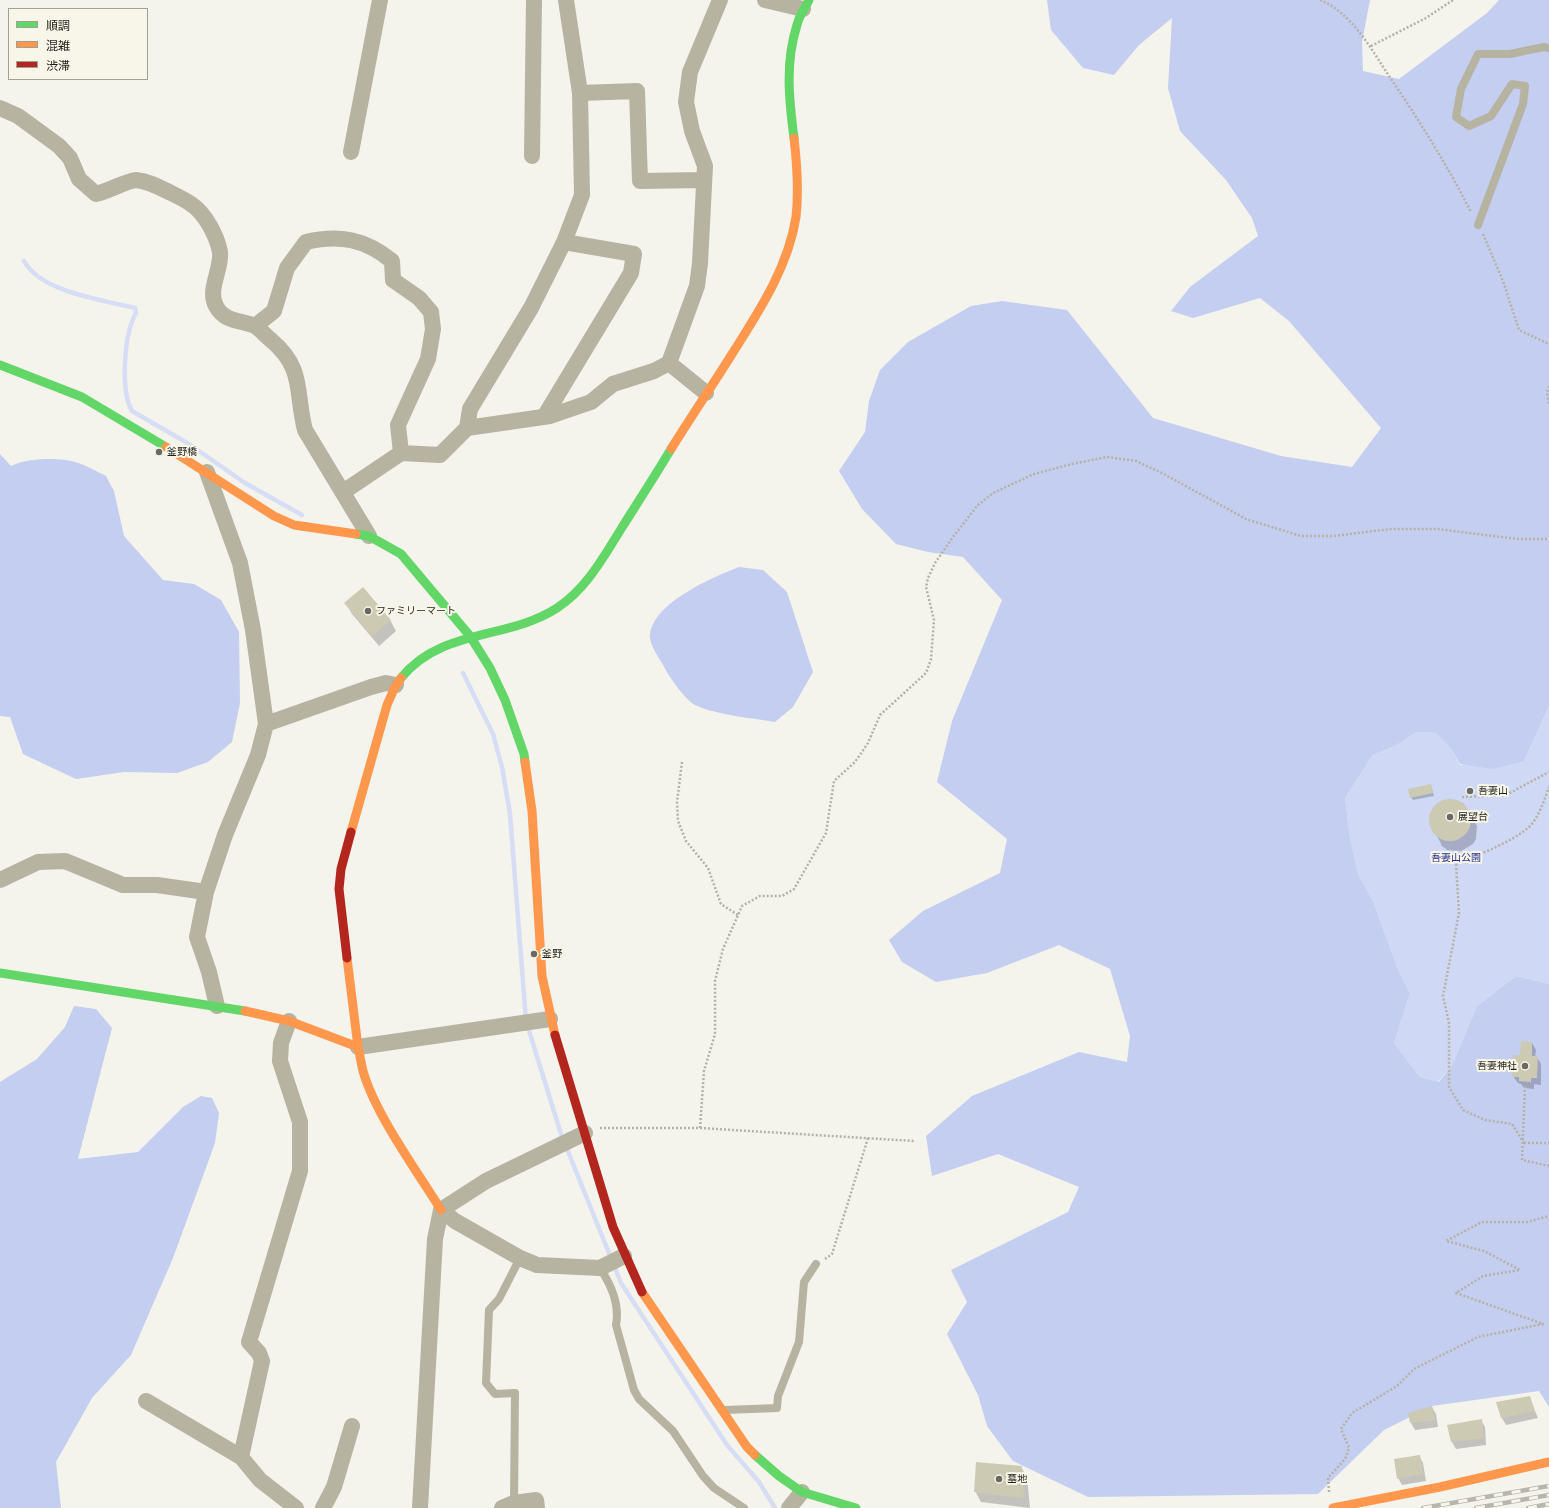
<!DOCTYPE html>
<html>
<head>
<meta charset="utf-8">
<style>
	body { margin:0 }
	#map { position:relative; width:1549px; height:1508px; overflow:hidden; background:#f4f3ec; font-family:"IBM Plex Sans","Noto Sans JP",sans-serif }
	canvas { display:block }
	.legend { position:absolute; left:8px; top:8px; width:140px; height:72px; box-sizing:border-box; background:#f7f6e8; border:1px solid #a1a096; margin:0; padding:5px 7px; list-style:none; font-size:12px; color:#201f1a }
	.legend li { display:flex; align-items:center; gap:8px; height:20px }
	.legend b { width:20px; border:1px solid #a1a096 }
</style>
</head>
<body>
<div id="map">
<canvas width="1549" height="1508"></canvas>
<ul class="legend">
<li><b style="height:5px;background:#63d668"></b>順調</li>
<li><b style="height:5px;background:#ff974d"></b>混雑</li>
<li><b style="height:5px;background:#b3261e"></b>渋滞</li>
</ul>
</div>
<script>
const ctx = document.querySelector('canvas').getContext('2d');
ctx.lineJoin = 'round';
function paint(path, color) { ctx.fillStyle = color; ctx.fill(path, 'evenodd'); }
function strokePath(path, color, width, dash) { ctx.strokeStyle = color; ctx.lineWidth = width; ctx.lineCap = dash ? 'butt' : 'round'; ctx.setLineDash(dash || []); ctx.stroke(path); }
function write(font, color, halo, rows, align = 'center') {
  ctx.font = font + ' "IBM Plex Sans","Noto Sans JP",sans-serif'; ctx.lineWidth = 4; ctx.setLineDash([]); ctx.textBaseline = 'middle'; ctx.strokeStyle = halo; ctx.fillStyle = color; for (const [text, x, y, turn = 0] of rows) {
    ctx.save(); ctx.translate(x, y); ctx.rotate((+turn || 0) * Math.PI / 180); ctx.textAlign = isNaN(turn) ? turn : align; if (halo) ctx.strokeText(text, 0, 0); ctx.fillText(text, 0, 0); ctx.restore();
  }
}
paint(new Path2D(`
	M1549,706V984L1516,976L1477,1006L1452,1065L1438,1082L1420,1077L1394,1043L1410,993L1397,967L1373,901L1358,874L1350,838L1345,798L1373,755L1395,746L1417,732L1436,733L1452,750L1460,765L1524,761Z`), '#cfd8f4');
paint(new Path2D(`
	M1047,0H1370L1362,42L1363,71L1399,79L1487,13L1499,0H1549V706L1524,761L1493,769L1460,764L1452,750L1436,733L1417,732L1395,746L1373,755L1345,798L1350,838L1358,874L1373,901L1397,967L1410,993L1394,1043L1420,1077L1439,1082L1452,1065L1477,1006L1516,976L1549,984V1407L1539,1391L1432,1406L1384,1430L1318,1494L1088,1497L1013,1461L987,1426L978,1395L947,1334L967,1302L951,1270L1068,1212L1079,1187L998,1154L932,1176L926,1136L972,1096L1079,1052L1127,1062L1130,1036L1110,969L1059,945L987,973L936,982L902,962L889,940L923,911L1000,873L1007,839L937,782L952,721L1002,600L963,557L928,552L896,544L862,509L839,471L865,432L869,401L880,370L908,342L971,306L1002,301L1067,310L1153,418L1281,456L1352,467L1381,428L1289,321L1260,298L1193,318L1171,311L1190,287L1258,236L1252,218L1226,180L1180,131L1168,88L1172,18L1139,45L1114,75L1083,68L1051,30Z
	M0,454L11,466C25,458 59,457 75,462C86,465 96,471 106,476L114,491L124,536L163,580L194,584L221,600L239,632L240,703L232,742L208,762L177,773L124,772L76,779L23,754L10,717L0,716Z
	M739,567L763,570L787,592L813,672L793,707L775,722C752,718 716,715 695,705C685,700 668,675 663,665C659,658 650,645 650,637C650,604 713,577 739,567Z
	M74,1006L96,1009L112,1028L78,1159L138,1152L183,1107L201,1096L212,1098L219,1113L215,1143L173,1258L131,1355L92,1398L56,1462L61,1508H0V1082L37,1059L65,1027Z`), '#c4cef0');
paint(new Path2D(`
	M346,603L390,620L396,631L379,646L352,614Z
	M1431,786L1434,796L1413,800L1411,797Z
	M1450,799L1463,803L1477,826L1476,839L1473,844L1461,851L1447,850L1442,846L1430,821V814L1438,803Z
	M1532,1043L1536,1050L1535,1057H1537L1541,1064V1085L1534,1084V1089L1524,1088L1521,1084L1518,1083L1513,1076L1521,1056Z
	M1529,1397L1538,1418L1506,1425L1502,1418Z
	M1432,1407L1436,1414L1438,1427L1415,1430L1411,1423Z
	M1481,1420L1485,1427L1486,1445L1456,1449L1452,1442L1448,1426Z
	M1419,1456L1423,1463L1426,1481L1402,1485L1398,1478Z
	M1021,1467L1027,1477L1030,1508L981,1502L975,1491Z`), '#0003');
strokePath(new Path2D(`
	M24,261C41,292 102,300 135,308L136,313C124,334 120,390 132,411L189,444L245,483L302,515
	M463,673L493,734L502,767L510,814L526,1021L561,1134L621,1283L727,1445L759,1482L775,1508`), '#d7ddf4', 4.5);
paint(new Path2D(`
	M363,587L391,620L372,636L344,603Z
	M1431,784L1433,793L1410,798L1408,789Z
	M1429 820a21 21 0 1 1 42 0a21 21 0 1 1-42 0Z
	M1521,1041L1532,1042V1056H1538L1537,1078H1531V1082L1519,1081V1077H1512L1513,1055H1520Z
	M1530,1396L1535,1411L1501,1418L1496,1402Z
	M1432,1406L1435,1420L1410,1423L1408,1413Z
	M1482,1419L1483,1438L1451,1442L1447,1425Z
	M1420,1455L1423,1474L1397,1479L1394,1459Z
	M976,1462L1022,1466L1024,1498L974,1492Z`), '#cdcab3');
strokePath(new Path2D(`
	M1320,0C1351,12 1372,50 1389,76C1419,120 1447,165 1471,212
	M1371,46L1426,18L1453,0
	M1483,234L1503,281L1519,330L1549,344
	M1549,386L1547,392L1549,405
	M682,762L677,802L678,821L686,841L708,868L721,904L738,915
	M1462,797L1506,795L1549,772
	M1525,1086L1522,1160L1549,1166
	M600,1128H700L914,1141
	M700,1128L704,1071L715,1034V981L723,949L742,906L760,896H782L794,889L826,833L834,781L855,762L868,743L880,715L926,673L931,659L934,620L926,587L928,578L935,563L953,537L977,506L993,493L1034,474L1072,464L1107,457L1136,461L1162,473L1246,519L1301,536H1333L1391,529H1438L1518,539H1549
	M1524,1143L1512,1124L1485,1120L1463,1110L1449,1087V1023L1443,996L1459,913L1456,864C1478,855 1510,843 1528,828C1539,818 1544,800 1549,787
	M1524,1143H1549
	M825,1259L832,1254L868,1138
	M1329,1492L1328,1478L1345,1459L1349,1448L1341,1429L1352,1413L1397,1386L1414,1369L1478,1337L1543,1324L1456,1293L1483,1276L1520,1270L1484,1251L1446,1241L1482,1222H1527L1549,1216`), '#b4b2a5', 2.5, [2, 2]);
strokePath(new Path2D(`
	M1478,225L1523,104L1525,86L1512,84L1491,116L1469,126L1456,117L1461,89L1478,54H1510L1544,47L1549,48
	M600,1268C611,1285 620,1304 616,1325L634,1390L639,1399L673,1431L703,1476L714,1488L744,1508
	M725,1410L777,1408L778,1396L799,1342L804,1282L816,1264
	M514,1503L515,1393L495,1394L486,1383L489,1310L499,1299L520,1258`), '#b6b3a0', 8);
strokePath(new Path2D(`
	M765,0L803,9
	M580,93L637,91L640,181L704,180
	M0,108L18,116L59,146L70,158L79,179L96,194C106,192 129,180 136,180C147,181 157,186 167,191C175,195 184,199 191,204C205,213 217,236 220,252C222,269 207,290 216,306C224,322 241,320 255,326C260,329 266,336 271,340C305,369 295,391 305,430L369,536
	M351,152L380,0
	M532,156L534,0
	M255,326L274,311L287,268L306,242C339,234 365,239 392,261L393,280L419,298L431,312L433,329L428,359L398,425L401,453
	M669,363L706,393
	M544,417L631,273L634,254L564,242
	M467,428L550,416L591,402L613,384L654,371L669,363L697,286L700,263L705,166L692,131L686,102L690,72L720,0
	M207,472L240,563L253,630L266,724L258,755L225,835L206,892L197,937L209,972L217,1006
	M343,492L401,453L440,455L467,428L470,409L531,308L564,242L582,195L580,93L566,0
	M266,724L371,687L386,683L396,685
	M0,880L38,862L65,861L123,885H157L206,892
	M358,1047L550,1019
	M441,1210L455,1221L520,1258L537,1265L600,1268L624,1256
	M146,1401L241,1457L260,1480L296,1508
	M241,1457L262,1361L259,1353L249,1342L300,1171V1122L280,1061L281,1043L289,1021
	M323,1508L334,1487L352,1426
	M420,1508L435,1239L441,1210L486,1181L585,1133
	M502,1508L514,1503L536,1500L537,1508
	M789,1508L802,1492`), '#b6b3a0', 16);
strokePath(new Path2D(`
	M794,138C789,100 785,62 797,25C799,16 805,8 809,0
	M0,365L82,397L166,447
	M356,534L369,536L401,554L470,636L490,668L505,700L524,754L525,762
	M401,678C441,628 508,640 557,608C586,589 603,558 621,529C638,502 655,476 671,449
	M0,973L245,1011
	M755,1455L779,1476L802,1492L856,1508`), '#63d668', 9);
strokePath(new Path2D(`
	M166,447L274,516L294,525L356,534
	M671,449C691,417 712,386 732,354C759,311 788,268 796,217C799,191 797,164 794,138
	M525,762L532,811L542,976L555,1035
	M351,832L387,705L395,687L401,678
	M245,1011L289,1021L358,1047L347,958
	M358,1047C360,1055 361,1063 363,1071C375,1114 417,1171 441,1210
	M642,1292L747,1447L755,1455
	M1333,1508L1440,1487L1549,1462`), '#ff974d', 9);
strokePath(new Path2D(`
	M347,958L339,889L341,869L351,832
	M555,1035L613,1227L642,1292`), '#b3261e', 9);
const rail = new Path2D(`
	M1423,1508L1549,1486
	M1476,1508L1549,1495
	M1528,1508L1549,1504`);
strokePath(rail, '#b8b6ab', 4.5);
strokePath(rail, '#f7f6e8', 3, [9]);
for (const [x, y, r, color] of [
	[159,452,4,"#6a6964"],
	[368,611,4,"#6a6964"],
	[1470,791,4,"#6a6964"],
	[1450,817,4,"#6a6964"],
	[534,954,4,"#6a6964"],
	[1525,1066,4,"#6a6964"],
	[999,1479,4,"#6a6964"]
]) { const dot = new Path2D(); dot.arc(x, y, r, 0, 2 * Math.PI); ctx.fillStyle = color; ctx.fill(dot); strokePath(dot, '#f7f6e8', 1.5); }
write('10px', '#201f1a', '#f7f6e8', [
	["釜野橋",167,452],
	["ファミリーマート",376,611],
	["吾妻山",1478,791],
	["展望台",1458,817],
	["釜野",542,954],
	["吾妻神社",1517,1066,"right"],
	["墓地",1007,1479]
], 'left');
write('10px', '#272f8e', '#f7f6e8', [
	["吾妻山公園",1456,858]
]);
</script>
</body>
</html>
